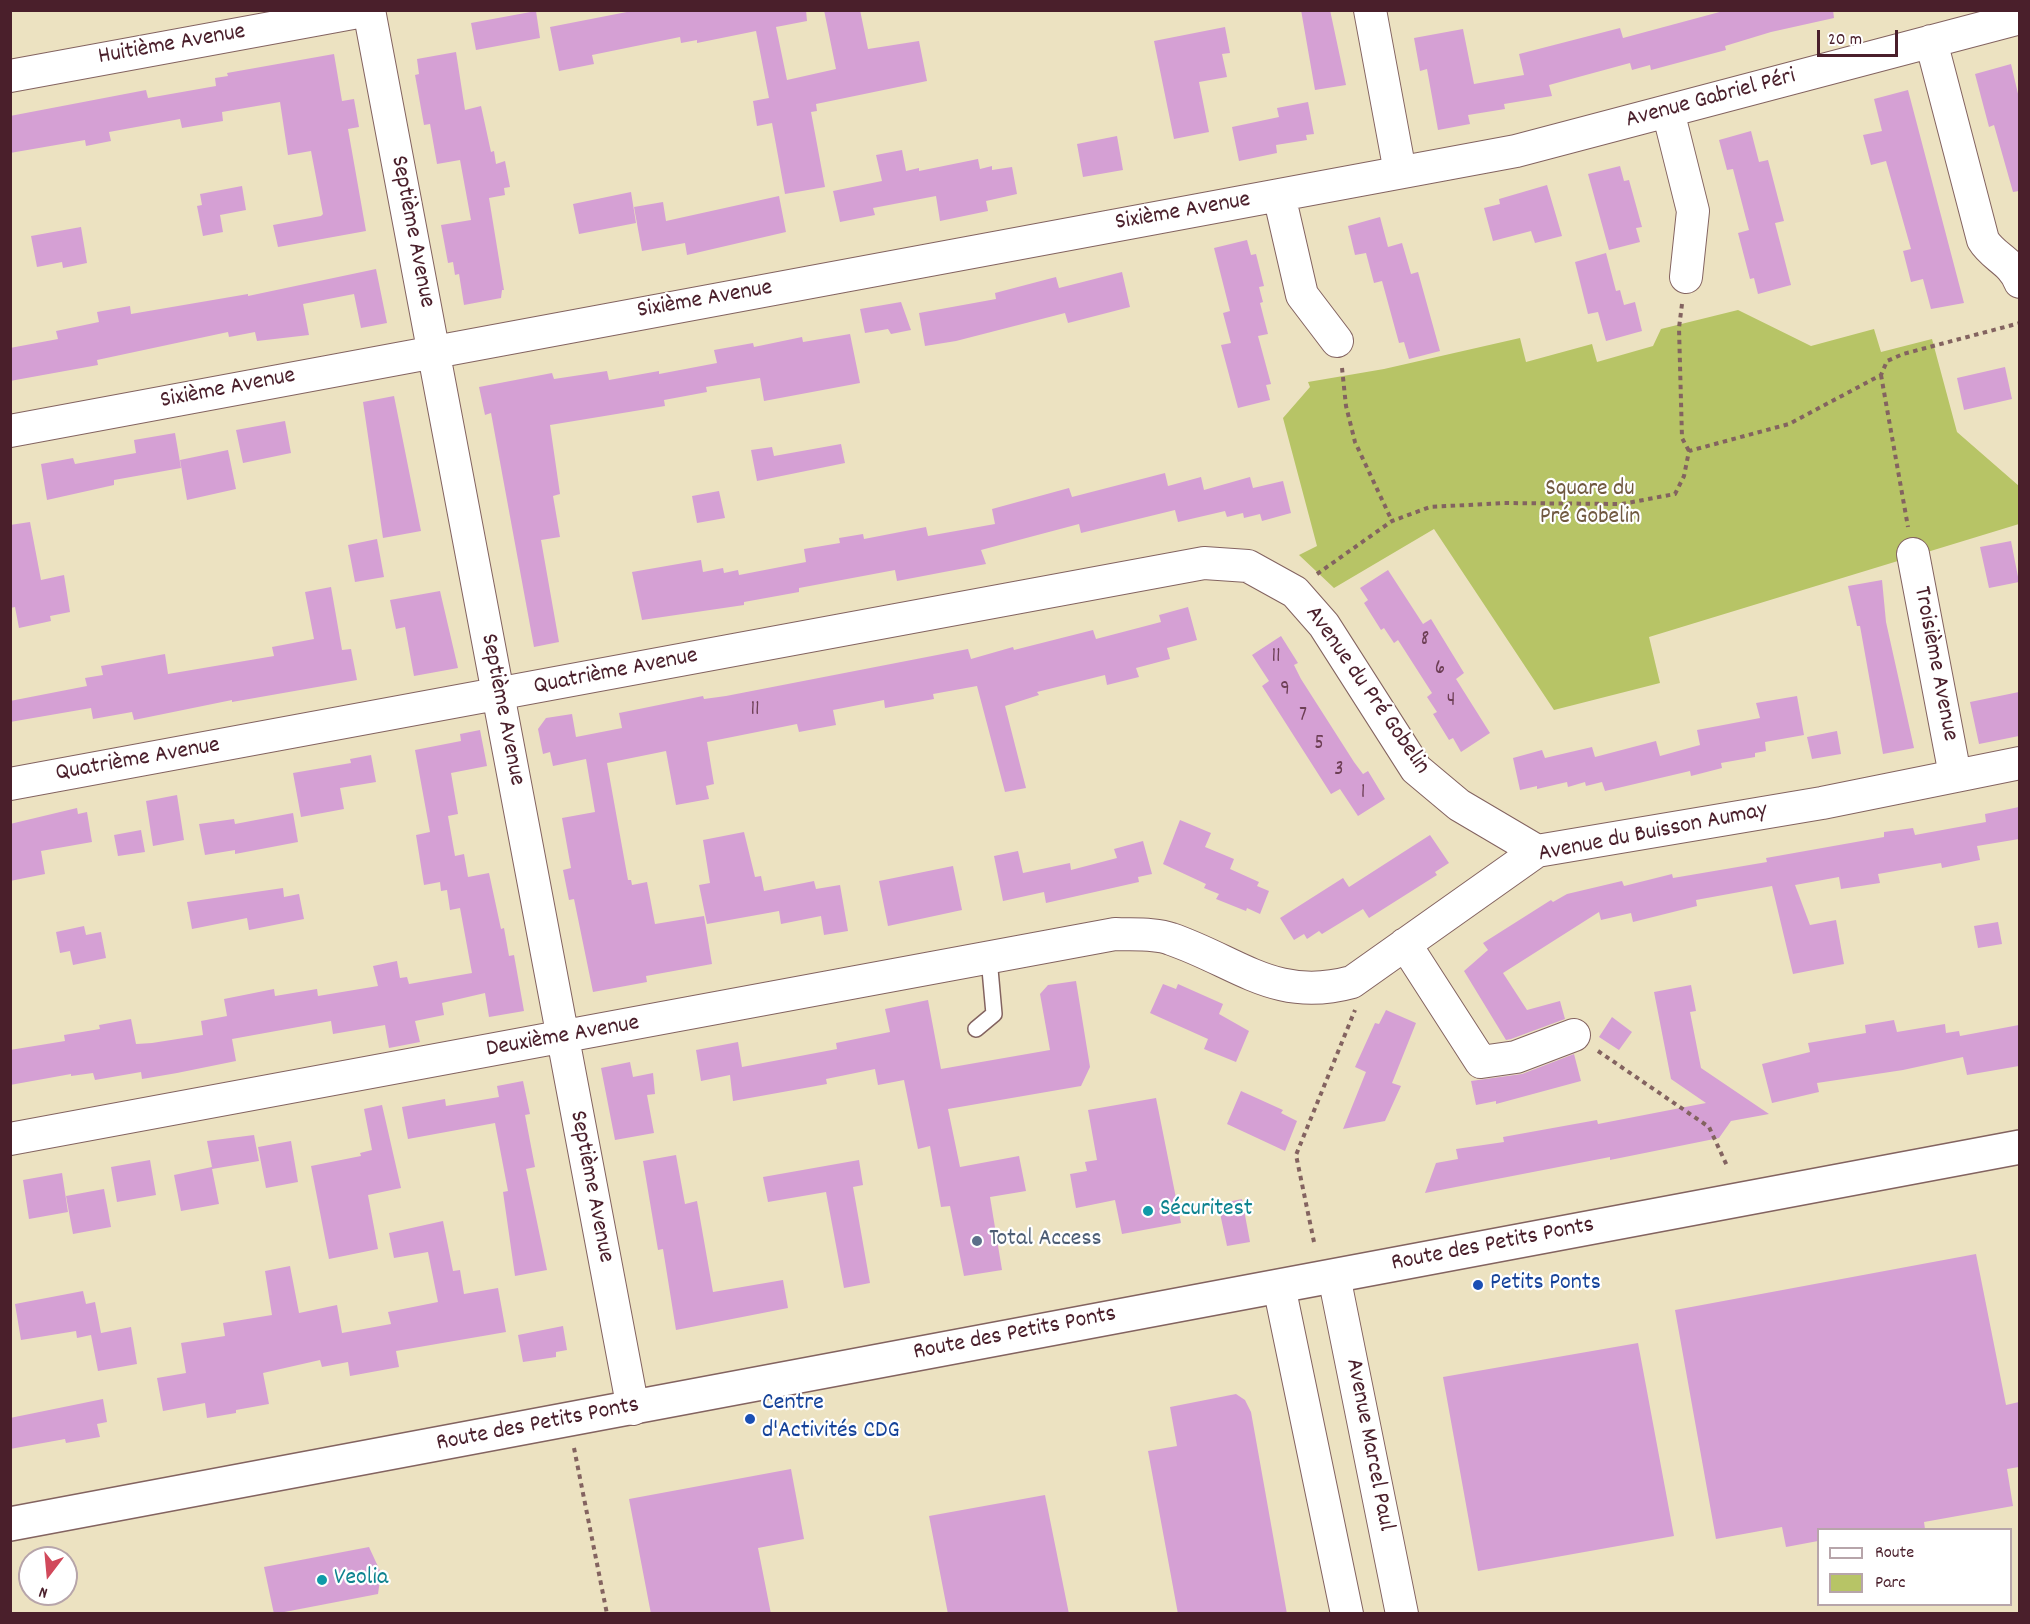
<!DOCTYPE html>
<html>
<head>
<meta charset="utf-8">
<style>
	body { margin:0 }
	#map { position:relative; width:2030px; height:1624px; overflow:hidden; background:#ece2c1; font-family:Dekko,sans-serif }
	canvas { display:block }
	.frame { position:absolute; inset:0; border:12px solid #4a1f2b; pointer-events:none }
	.legend { position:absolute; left:1817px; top:1528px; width:195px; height:78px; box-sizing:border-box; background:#fff; border:2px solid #b7a5aa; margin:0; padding:8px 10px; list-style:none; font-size:18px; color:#4a1f2b }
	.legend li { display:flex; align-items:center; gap:12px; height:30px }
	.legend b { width:30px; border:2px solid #b7a5aa }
	.north { position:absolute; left:18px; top:1546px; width:60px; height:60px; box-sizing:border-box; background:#fff; border:2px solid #b7a5aa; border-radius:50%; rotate:196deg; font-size:16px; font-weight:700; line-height:24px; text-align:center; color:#4a1f2b }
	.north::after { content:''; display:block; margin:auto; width:21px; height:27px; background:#d1495b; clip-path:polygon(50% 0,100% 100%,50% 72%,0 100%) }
	.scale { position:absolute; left:1817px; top:30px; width:81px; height:27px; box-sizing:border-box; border:3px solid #4a1f2b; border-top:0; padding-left:8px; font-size:18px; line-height:21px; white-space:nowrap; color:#4a1f2b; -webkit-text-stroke:4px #fff; paint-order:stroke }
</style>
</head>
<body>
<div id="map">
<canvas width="2030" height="1624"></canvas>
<div class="frame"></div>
<ul class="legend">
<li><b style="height:8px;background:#fff"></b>Route</li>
<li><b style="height:16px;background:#b7c466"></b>Parc</li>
</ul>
<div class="north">N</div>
<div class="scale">20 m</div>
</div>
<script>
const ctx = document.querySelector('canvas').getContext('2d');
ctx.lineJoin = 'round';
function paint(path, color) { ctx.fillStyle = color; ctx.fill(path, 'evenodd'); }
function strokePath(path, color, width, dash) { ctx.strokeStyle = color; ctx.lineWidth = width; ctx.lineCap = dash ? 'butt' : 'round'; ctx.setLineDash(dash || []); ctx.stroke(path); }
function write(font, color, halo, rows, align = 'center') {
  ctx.font = font + ' Dekko,sans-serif'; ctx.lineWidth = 4.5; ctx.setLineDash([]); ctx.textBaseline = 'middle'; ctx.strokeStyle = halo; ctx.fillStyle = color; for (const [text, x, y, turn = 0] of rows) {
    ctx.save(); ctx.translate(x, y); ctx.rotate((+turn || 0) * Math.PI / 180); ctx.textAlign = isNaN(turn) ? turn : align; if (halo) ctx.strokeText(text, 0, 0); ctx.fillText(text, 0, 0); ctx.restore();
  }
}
paint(new Path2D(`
	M1738,310L1811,346L1874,329L1881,352L1932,339L1957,432L2019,486V524L1649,637L1660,683L1554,710L1434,529L1334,588L1299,555L1317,546L1283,418L1310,387L1308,382L1384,369L1520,338L1526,362L1592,344L1597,362L1653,346L1661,329Z`), '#b7c466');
paint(new Path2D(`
	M637,10H806L807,21L776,27L787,80L836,69L824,10H860L868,49L919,41L927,81L816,104L817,111L811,112L825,187L785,194L772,123L757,126L753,101L769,98L756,31L697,43V40L681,43L680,37L592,55L594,64L559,71L550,27Z
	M1301,10H1330L1346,85L1315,90Z
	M1727,10H1833L1834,18L1771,32L1725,46L1726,50L1651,70L1650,65L1632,70L1630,63L1549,85L1552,96L1504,104L1505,109L1468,115L1470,124L1438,130L1427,69L1420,71L1414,38L1463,29L1474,84L1524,75L1519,54L1620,28L1623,38Z
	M536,11L540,38L476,50L471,23Z
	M1225,27L1230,53L1222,54L1227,77L1199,82L1209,132L1174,139L1154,41Z
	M456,52L465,110L481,106L491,152L494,151L496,164L505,161L510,187L504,188L505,195L489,198L504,290H502L501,298L464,305L459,274L455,275L453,262L448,263L441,225L471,220L460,160L437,164L430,124L424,125L415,75L419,74L417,59Z
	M334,54L342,101L354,99L359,127L348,129L366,231L278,247L273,225L321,216L323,214L311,151L288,155L280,102L222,112L223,121L182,128L180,119L109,132L111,141L86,146L85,140L10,153V116L146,90L148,98L216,86L215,78L228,76L227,73Z
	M2011,64L2019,98V191L2013,192L1994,125L1989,127L1975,74Z
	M1908,90L1964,303L1931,309L1923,279L1911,282L1903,251L1911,249L1886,161L1871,165L1863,135L1882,131L1874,99Z
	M1308,102L1314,134L1306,135L1307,140L1276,145L1277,153L1239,161L1232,127L1279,117L1277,108Z
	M1751,131L1759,162L1768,160L1784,221L1775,223L1791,285L1758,294L1754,278L1750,279L1738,233L1749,230L1745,215L1733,169L1727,170L1719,140Z
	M1117,136L1123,170L1083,177L1077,144Z
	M902,150L906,171L919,168V171L978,159L980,169L992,166V170L1012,167L1017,194L986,201L988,211L940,221L936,196L873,208L875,215L840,222L833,191L882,181L876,155Z
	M1620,166L1624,181L1629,180L1642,227L1636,228L1640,242L1609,250L1588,174Z
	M1547,185L1562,236L1535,243L1531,231L1493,241L1484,208L1500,204L1499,199Z
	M242,186L246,210L220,215L223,232L203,236L197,206L202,205L200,194Z
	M631,192L636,223L579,234L573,204Z
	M779,196L786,232L687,255L685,243L642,251L634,207L663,202L666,221Z
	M1380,217L1388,247L1402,243L1411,274L1418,272L1440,351L1409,359L1404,342L1399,343L1382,281L1374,283L1366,253L1355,255L1348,226Z
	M81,227L87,263L63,268L62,262L37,267L31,236Z
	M1247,240L1251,255L1256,254L1264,286L1259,287L1263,302L1260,303L1268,334L1258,336L1271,384L1266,385L1270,400L1238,408L1221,345L1231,343L1223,313L1230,311L1214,248Z
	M1606,253L1616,291L1620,290L1624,305L1635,302L1642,331L1606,341L1598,312L1588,314L1575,262Z
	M376,269L387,323L361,328L354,294L303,304L309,335L257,341L255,332L229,337L228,332L97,360L98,365L10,381V348L58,339L56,331L99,322L97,312L130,306L131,314L248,294V296Z
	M1122,272L1130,307L1068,323L1065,313L956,341L925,346L919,313L996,299L995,293L1056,277L1059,288Z
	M901,302L911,330L891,334L888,329L865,333L860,309Z
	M850,334L860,383L764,401L760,378L706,387L707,392L664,400L665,406L550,425L560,494L553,496L560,537L541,540L559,642L534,647L491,413L485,415L479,387L552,373L554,379L607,371L609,380L659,371V374L717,363L714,350L753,343L754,347L802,337L803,342Z
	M2005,367L2012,399L1964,410L1957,378Z
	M394,396L421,531L383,538L363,402Z
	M285,421L291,453L243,463L236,430Z
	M175,433L181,468L114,480V485L47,500L41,464L73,458L75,464L136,453L134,440Z
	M841,444L845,463L757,481L751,450L772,447L774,456Z
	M228,450L236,489L187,500L180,460Z
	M1165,473L1168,486L1201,477L1204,490L1250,477L1253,488L1283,481L1291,513L1262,521L1260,514L1244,518L1243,513L1227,517L1225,511L1178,522L1175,510L1081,533L1079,524L981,550L986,564L897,581L895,570L799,588V592L744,602V605L642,620L632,572L701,560L703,572L723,568L724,573L738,570L739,575L806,562L804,549L840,543L839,538L863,534L864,539L926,527L928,536L995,524L992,509L1069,488L1072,497Z
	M719,491L725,518L697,523L692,496Z
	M30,522L41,580L64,575L70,612L50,616L51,621L19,628L15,607L10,608V525Z
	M377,539L384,577L355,582L348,545Z
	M2011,541L2019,582L1989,588L1980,547Z
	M1388,570L1423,624L1431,619L1464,673L1456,679L1490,733L1461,752L1453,738L1449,740L1433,714L1437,712L1427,697L1432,693L1398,640L1394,643L1384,628L1381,630L1364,603L1368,600L1360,588Z
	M1882,580L1886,622L1914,748L1883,754L1860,626H1857L1848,586Z
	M331,587L342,650L351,649L357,680L232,702V700L134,720L132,712L93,719L91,708L10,722V701L87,686L85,678L103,675L101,666L165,654L168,674L274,656L272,647L314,639L305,592Z
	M440,591L458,668L414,676L405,627L396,629L390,600Z
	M1188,607L1197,640L1167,648L1170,659L1136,668L1139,677L1107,685L1105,675L1037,692L1039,695L1005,706L1026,788L1005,792L977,686L933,694L934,699L885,708L884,700L833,710L836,725L799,732L797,724L707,742L714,784L706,786L709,799L676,805L666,751L607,763L628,880H631L632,885L647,882L655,924L704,916L712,964L646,976L647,982L593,992L574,899L569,900L563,870L571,868L562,818L595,812L586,759L553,766L550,752L543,754L538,729L546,718L572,714L576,737L622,728L619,713L639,709L703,696L704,699L726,696L968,649L971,659L1013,647L1014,650L1093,630L1096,639L1161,622L1159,615Z
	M1281,636L1298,663L1294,665L1301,679L1354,762L1363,774L1368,771L1385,799L1358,816L1340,789L1331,794L1262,686L1269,681L1252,655Z
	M2019,692V736L1979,744L1970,702Z
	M1797,696L1804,735L1765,742L1766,751L1755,753V757L1721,763L1722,768L1691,776L1690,771L1605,791L1602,782L1586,786L1585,782L1568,787L1567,782L1537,789V786L1520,790L1513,758L1542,750L1545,758L1592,747L1595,757L1656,741L1660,756L1700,745L1697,730L1760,718L1756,703Z
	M480,730L487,766L451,773L458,814L448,816L455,856L464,854L468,877L489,873L501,929L504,928L509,956L514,955L524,1011L489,1017L485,993L442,1003L444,1015L415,1021L420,1042L389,1048L385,1025L333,1034L331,1021L232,1039L236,1061L177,1073L142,1079L141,1072L95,1080L93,1073L71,1076V1074L10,1085V1050L65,1041L64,1035L100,1029L99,1025L131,1019L136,1044L152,1043L203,1035L201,1021L227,1016L224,999L274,989L275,996L317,989L318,996L378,986L373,966L397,961L400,978L407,977L409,984L472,973L460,908L450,910L447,890L441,891L440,882L424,885L416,835L430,832L415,750L461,741L460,734Z
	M1837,731L1841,754L1812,759L1807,737Z
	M371,755L376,782L340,788L344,809L301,817L293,773L351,763L350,759Z
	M177,795L184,840L153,846L146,801Z
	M2019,807V839L1977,846L1980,860L1942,868L1941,863L1878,874L1880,883L1841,889L1839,877L1795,885L1810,925L1836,920L1844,964L1793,974L1772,886L1696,900L1697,906L1633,922L1631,913L1601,920L1599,912L1503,973L1527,1010L1560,1001L1565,1019L1511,1039L1506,1040L1464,971L1488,950L1483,943L1551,900L1553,902L1567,894L1622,881L1624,886L1672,874L1673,878L1767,862L1766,858L1884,837V832L1913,828L1915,835L1986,822L1985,814Z
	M77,808L78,814L87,812L92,842L41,851L45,874L10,881V824Z
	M293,813L298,842L235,854V850L205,855L199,824L234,819L235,824Z
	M1180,820L1211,833L1205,847L1234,859L1230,869L1259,882L1257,886L1269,891L1260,914L1247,908L1246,911L1216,899L1219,894L1204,888L1206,884L1163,864Z
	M141,830L145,852L118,856L114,835Z
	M744,832L755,877L761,876L764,891L814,881L816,889L840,885L848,931L824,935L821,916L781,924L779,911L707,924L699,885L710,883L703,840Z
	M1430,835L1449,863L1435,872L1437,875L1369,918L1363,909L1322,934L1319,931L1307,939L1304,934L1294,940L1280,918L1343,878L1349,887Z
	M1143,841L1152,874L1138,877L1139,882L1046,903L1044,892L1003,901L994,856L1018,851L1023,873L1070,863L1071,870L1117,858L1114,849Z
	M953,866L962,910L888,926L879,881Z
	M283,888L284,897L299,894L304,919L249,930L247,918L192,929L187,902Z
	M1998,922L2002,944L1978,948L1974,926Z
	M84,926L86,935L101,932L106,958L73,965L70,951L60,953L56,932Z
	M1076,981L1090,1067L1081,1086L948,1109L960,1167L1019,1156L1026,1191L990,1197L1002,1270L964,1276L950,1206L941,1207L930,1146L918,1149L904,1080L878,1085L875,1069L826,1079L827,1084L733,1101L730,1075L701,1081L696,1050L738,1042L742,1067L837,1049L836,1043L890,1032L885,1009L928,1000L941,1069L1050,1050L1040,994L1048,985Z
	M1163,984L1176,989L1178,984L1223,1004L1219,1014L1249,1031L1236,1062L1204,1049L1208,1039L1150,1013Z
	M1691,985L1696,1011L1690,1012L1701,1068L1769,1114L1731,1121L1719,1138L1610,1160V1157L1425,1193L1436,1163L1458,1159L1456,1149L1504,1142L1503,1137L1597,1120L1598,1124L1706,1103L1671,1079L1654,992Z
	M1386,1010L1416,1023L1392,1083L1401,1086L1385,1121L1343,1129L1366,1072L1355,1067L1375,1023L1379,1024Z
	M1612,1017L1632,1032L1619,1050L1599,1037Z
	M1894,1020L1897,1032L1945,1024L1946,1033L1959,1031L1960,1036L2019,1025V1066L1967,1075L1963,1057L1903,1070L1817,1083L1819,1092L1772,1103L1762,1064L1810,1052L1808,1043L1866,1033L1865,1025Z
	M1574,1054L1581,1081L1496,1104V1101L1476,1105L1471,1081L1522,1074Z
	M630,1062L633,1077L653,1073L655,1094L647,1095L654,1133L615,1140L601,1068Z
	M523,1081L530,1114L525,1115L535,1167L526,1169L547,1270L515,1276L503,1192L508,1191L495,1123L408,1139L402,1107L445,1099L446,1106L499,1097L497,1086Z
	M1241,1091L1283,1110L1281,1113L1297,1121L1285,1151L1227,1124Z
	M1156,1098L1181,1223L1122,1234L1115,1200L1076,1208L1070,1174L1087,1171L1085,1162L1097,1160L1088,1110Z
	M382,1105L401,1188L368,1195L378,1249L329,1259L311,1166L361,1156L360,1153L372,1150L364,1109Z
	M254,1135L259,1161L212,1169L219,1204L181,1211L174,1175L212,1167L207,1141Z
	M291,1141L298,1182L266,1188L258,1147Z
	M676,1155L685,1204L697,1201L713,1292L783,1280L788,1308L676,1330L663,1249L658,1250L643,1161Z
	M150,1160L156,1195L117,1202L111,1167Z
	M859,1160L863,1185L853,1187L870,1283L844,1288L826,1192L768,1202L763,1177Z
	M62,1173L68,1212L29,1219L23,1180Z
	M104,1189L111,1227L73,1234L66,1196Z
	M1242,1199L1250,1242L1227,1246L1218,1204Z
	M443,1221L453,1271L460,1270L464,1294L498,1288L506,1332L396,1351L399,1367L350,1376L348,1362L322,1367L320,1360L263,1373L269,1404L236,1410V1413L207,1418L205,1403L163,1411L157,1378L186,1373L181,1343L225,1336L223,1323L272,1315L265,1271L290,1266L299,1313L337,1305L342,1333L391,1324L388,1312L438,1302L428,1252L394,1258L389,1233Z
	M1976,1254L2006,1405L2019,1402V1467L2007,1469L2013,1506L1924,1522L1925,1529L1818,1530V1541L1786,1547L1782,1527L1716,1539L1675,1310Z
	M83,1291L86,1304L95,1302L101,1333L131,1327L137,1364L98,1371L91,1335L77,1338L76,1331L21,1340L15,1304Z
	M563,1326L567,1350L556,1352V1357L523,1362L518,1335Z
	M1638,1343L1674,1536L1478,1571L1443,1377Z
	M1236,1394L1245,1400L1251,1412L1287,1614H1178L1148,1451L1177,1446L1170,1407Z
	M103,1399L107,1422L97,1424L100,1437L66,1443L65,1439L10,1449V1418Z
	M791,1469L804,1539L758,1548L771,1614H651L629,1499Z
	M1045,1495L1069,1614H948L929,1516Z
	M369,1547L381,1573L378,1594L274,1614L264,1567Z`), '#d5a0d4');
const lane = new Path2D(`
	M976,1029L994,1014L989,958`);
const street = new Path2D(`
	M369,10L633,1409
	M1370,10L1400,172
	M1931,41L1983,240C1993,257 2012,261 2020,282
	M10,76L369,10
	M1668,111L1693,211L1686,277
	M1279,195L1302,295L1337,341
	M10,431L1516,151L2020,18
	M1913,554L1955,775
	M10,784L1204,563L1248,566L1295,592L1324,625L1416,769L1459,805L1537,851
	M1405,944L1481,1062L1516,1057L1574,1035
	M10,1139L1115,934C1132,935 1155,933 1171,939C1238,962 1276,1003 1352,982L1537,851L1822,803L2020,763
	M1334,1276L1402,1614
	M1279,1286L1347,1614`);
const secondary = new Path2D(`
	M10,1524L2020,1147`);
strokePath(lane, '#836360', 18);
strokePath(street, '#836360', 34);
strokePath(secondary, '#836360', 36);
strokePath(new Path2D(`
	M1682,304L1679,328L1682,438L1689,451
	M1342,368L1346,406L1355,442L1392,521
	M1881,375L1908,527
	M1317,574L1392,521L1430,507L1503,503L1622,504L1675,494L1684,476L1689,451L1789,424L1881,375L1887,361L1903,354L2020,323
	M1598,1051L1709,1127L1728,1168
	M1314,1242L1296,1155L1355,1010
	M574,1448L607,1614`), '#836360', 4, [4.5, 4.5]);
strokePath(lane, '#fff', 15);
strokePath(street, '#fff', 32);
strokePath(secondary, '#fff', 33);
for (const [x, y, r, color] of [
	[1148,1211,6,"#0f9aa8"],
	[977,1241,6,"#5c6f8a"],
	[1478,1285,6,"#1a4fb4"],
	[750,1419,6,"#1a4fb4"],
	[322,1580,6,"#0f9aa8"]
]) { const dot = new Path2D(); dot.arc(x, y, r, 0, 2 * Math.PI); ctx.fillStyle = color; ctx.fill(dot); strokePath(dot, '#fff', 2); }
write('21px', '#6d3f55', null, [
	["8",1425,641],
	["11",1276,658],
	["6",1440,670],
	["9",1285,691],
	["4",1451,702],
	["11",755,711],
	["7",1303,717],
	["5",1319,745],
	["3",1339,771],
	["1",1363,794]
]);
write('24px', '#4a1f2b', '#fff', [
	["Huitième Avenue",172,46,-10],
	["Avenue Gabriel Péri",1711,100,-15],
	["Sixième Avenue",1183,213,-10],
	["Septième Avenue",411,232,79],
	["Sixième Avenue",705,301,-10],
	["Sixième Avenue",228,390,-11],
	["Troisième Avenue",1934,664,79],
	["Quatrième Avenue",616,673,-11],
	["Avenue du Pré Gobelin",1366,691,55],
	["Septième Avenue",501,710,79],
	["Quatrième Avenue",138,761,-10],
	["Avenue du Buisson Aumay",1653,834,-11],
	["Deuxième Avenue",563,1038,-10],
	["Septième Avenue",590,1187,79],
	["Route des Petits Ponts",1493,1246,-11],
	["Route des Petits Ponts",1015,1335,-11],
	["Route des Petits Ponts",538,1426,-11],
	["Avenue Marcel Paul",1368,1445,79]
]);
write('24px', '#705940', '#fff', [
	["Square du",1590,491],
	["Pré Gobelin",1590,519]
]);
write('24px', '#0d838f', '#fff', [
	["Sécuritest",1160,1211],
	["Veolia",334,1580]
], 'left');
write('24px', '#4e5e75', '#fff', [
	["Total Access",989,1241]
], 'left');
write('24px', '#164399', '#fff', [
	["Petits Ponts",1490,1285],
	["Centre",762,1405],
	["d'Activités CDG",762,1433]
], 'left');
</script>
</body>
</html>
